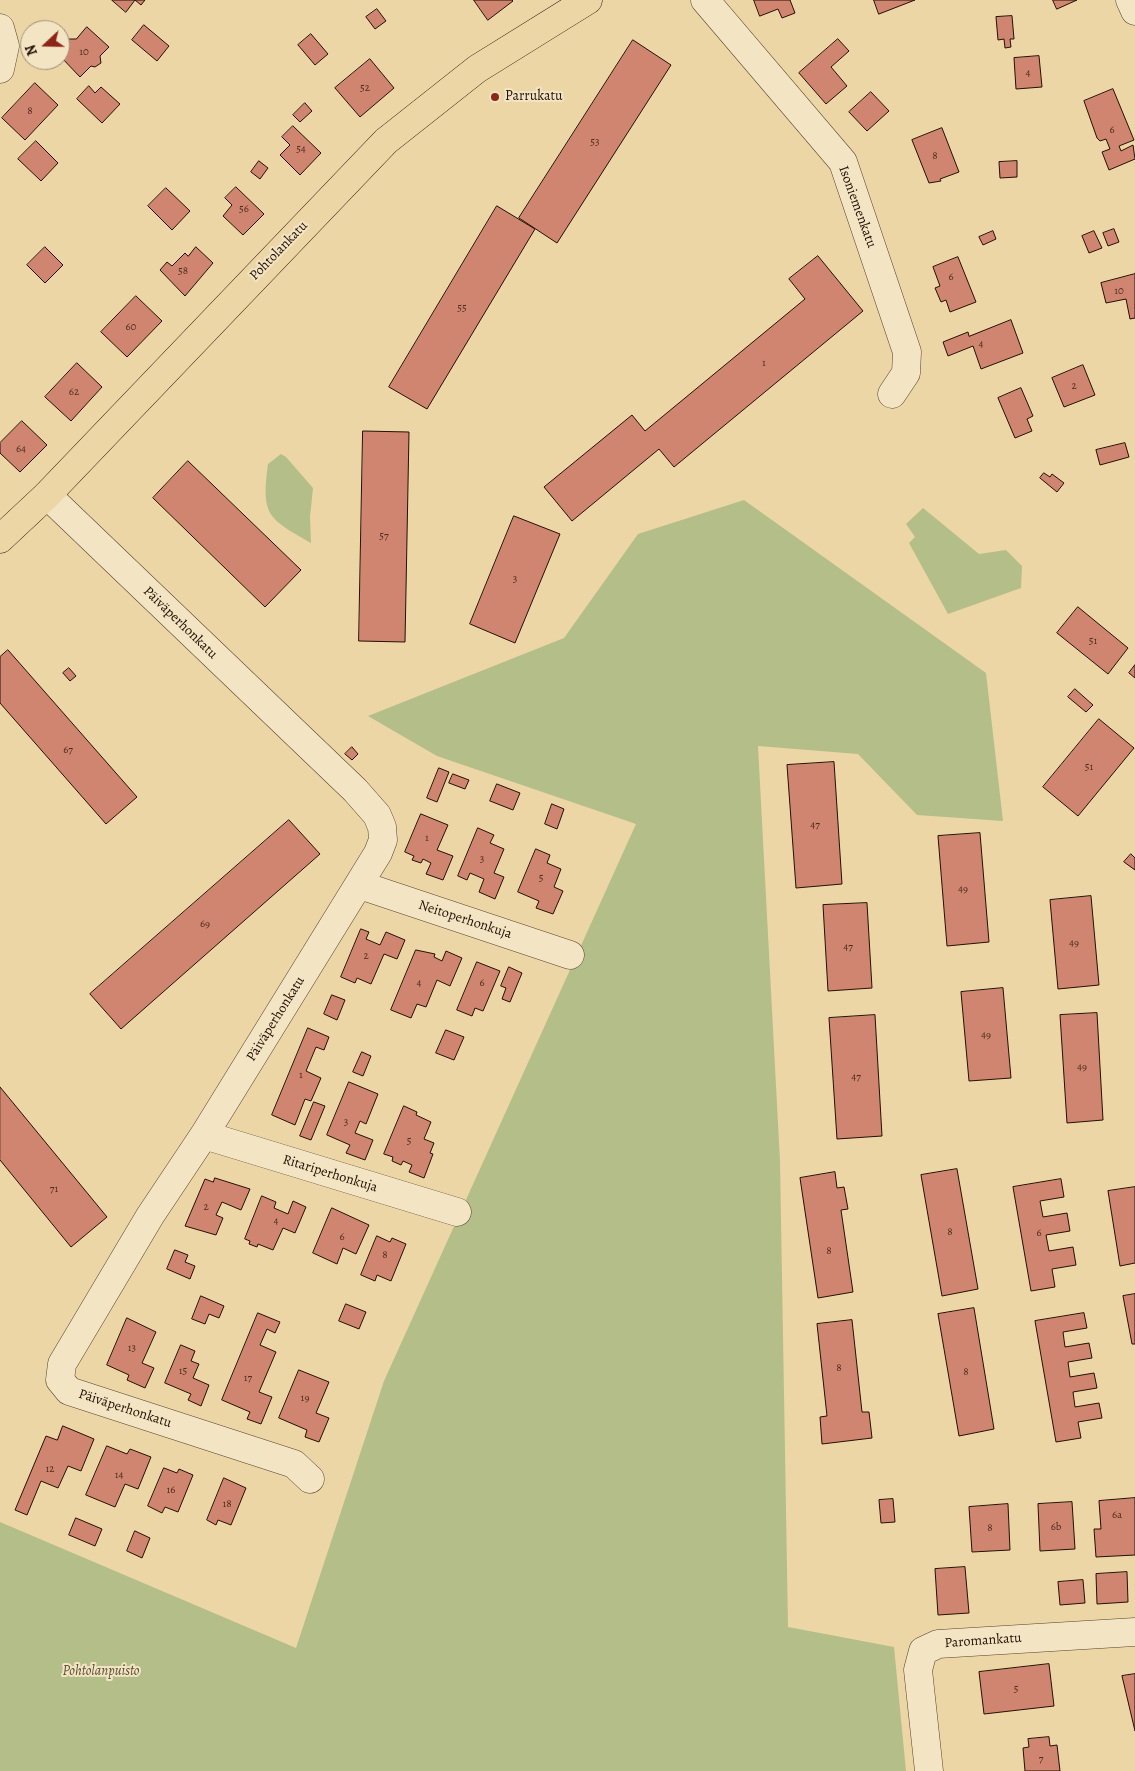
<!DOCTYPE html>
<html>
<head>
<meta charset="utf-8">
<style>
	body { margin:0 }
	#map { position:relative; width:1135px; height:1771px; overflow:hidden; background:#ecd6a5; font-family:Alegreya,serif }
	canvas { display:block }
	.north { position:absolute; left:20px; top:20px; width:50px; height:50px; box-sizing:border-box; background:#f3e4c4; border:1px solid #a08f77; border-radius:50%; rotate:249deg; font-size:14px; font-weight:700; line-height:20px; text-align:center; color:#241003 }
	.north::after { content:''; display:block; margin:auto; width:18px; height:22px; background:#8f2418; clip-path:polygon(50% 0,100% 100%,50% 72%,0 100%) }
</style>
</head>
<body>
<div id="map">
<canvas width="1135" height="1771"></canvas>
<div class="north">N</div>
</div>
<script>
const ctx = document.querySelector('canvas').getContext('2d');
ctx.lineJoin = 'round';
function paint(path, color) { ctx.fillStyle = color; ctx.fill(path, 'evenodd'); }
function strokePath(path, color, width, dash) { ctx.strokeStyle = color; ctx.lineWidth = width; ctx.lineCap = dash ? 'butt' : 'round'; ctx.setLineDash(dash || []); ctx.stroke(path); }
function write(font, color, halo, rows, align = 'center') {
  ctx.font = font + ' Alegreya,serif'; ctx.lineWidth = 4; ctx.setLineDash([]); ctx.textBaseline = 'middle'; ctx.strokeStyle = halo; ctx.fillStyle = color; for (const [text, x, y, turn = 0] of rows) {
    ctx.save(); ctx.translate(x, y); ctx.rotate((+turn || 0) * Math.PI / 180); ctx.textAlign = isNaN(turn) ? turn : align; if (halo) ctx.strokeText(text, 0, 0); ctx.fillText(text, 0, 0); ctx.restore();
  }
}
paint(new Path2D(`
	M281,454L286,457L313,488L310,517L311,543C268,518 261,516 268,464Z
	M744,500L986,673L1003,821L917,815L858,754L758,746L780,1161L788,1627L894,1647L906,1771H0V1522L296,1648L384,1381L636,824L437,756L368,716L564,638L638,534Z
	M923,508L979,554L1006,550L1022,566L1021,588L948,614L909,543L915,537L906,524Z`), '#b4be89');
const building = new Path2D(`
	M112,0H145L141,5L135,0L126,12Z
	M474,0H512L513,1L488,20Z
	M754,0H790L795,13L782,18L778,9L760,16Z
	M874,0H915L879,14Z
	M1053,0H1077L1057,9Z
	M377,9L386,21L375,29L366,17Z
	M1012,16L1014,39H1010L1011,47L1005,48L1004,39L998,40L996,17Z
	M144,25L169,46L157,61L132,40Z
	M87,27L109,47L100,56L101,63L95,67L91,66L80,77L60,56L67,49V41L69,39H76Z
	M311,34L328,54L315,65L298,45Z
	M838,39L849,51L831,67L847,86L826,104L799,73Z
	M633,40L671,65L557,243L519,218Z
	M1039,56L1042,87L1016,89L1014,58Z
	M370,59L394,88L360,117L335,88Z
	M35,83L58,105L25,140L2,118Z
	M89,86L95,93L101,87L120,104L102,123L77,99Z
	M1113,89L1134,140L1119,146L1121,151L1133,145L1135,159L1109,170L1102,152L1110,149L1106,139L1100,141L1097,138L1084,101Z
	M871,92L889,111L867,131L849,112Z
	M305,103L312,111L300,122L293,115Z
	M293,126L321,153L300,175L280,155L290,145L282,137Z
	M942,128L959,172L940,179L941,181L929,183L912,140Z
	M36,141L58,163L41,181L18,159Z
	M259,161L268,168L260,179L251,172Z
	M1017,161V177L1000,178L999,162Z
	M236,187L264,214L243,235L223,216L232,205L225,198Z
	M166,188L190,211L172,230L148,206Z
	M497,206L535,229L427,409L389,387Z
	M1114,229L1119,242L1108,246L1103,233Z
	M993,231L996,239L983,245L979,237Z
	M1094,231L1102,248L1089,253L1082,236Z
	M45,247L63,265L45,283L27,265Z
	M196,247L213,263L185,296L160,270L167,262L172,266L185,253L188,256Z
	M818,256L863,311L674,467L659,449L572,521L544,487L632,415L645,431L805,299L789,279Z
	M958,257L976,302L950,312L946,300L941,302L935,288L940,286L933,267Z
	M1135,274V318L1130,319L1126,299L1106,303L1101,283Z
	M136,296L162,321L127,357L101,332Z
	M1011,320L1023,353L981,369L973,346L948,356L943,342L968,332L969,336Z
	M77,363L102,387L71,421L45,397Z
	M1083,365L1095,395L1064,407L1052,378Z
	M1021,388L1033,416L1027,419L1032,431L1015,438L998,398Z
	M22,421L47,445L20,472L0,453V443Z
	M363,431L409,432L405,642L359,641Z
	M1125,443L1129,457L1100,465L1096,450Z
	M188,461L301,570L265,607L153,498Z
	M1044,473L1050,477L1052,474L1064,483L1057,492L1040,478Z
	M514,516L560,534L515,643L470,624Z
	M1078,607L1128,648L1108,674L1057,633Z
	M8,650L137,797L106,824L0,703V657Z
	M1135,665V678L1129,673Z
	M69,668L76,676L70,681L63,673Z
	M1075,689L1093,705L1086,712L1068,697Z
	M1099,719L1134,748L1078,816L1043,787Z
	M352,747L358,754L352,760L345,754Z
	M834,762L842,884L796,888L787,765Z
	M439,768L449,772L437,802L427,798Z
	M453,774L469,780L465,789L449,783Z
	M497,784L520,793L513,810L490,801Z
	M552,804L564,809L557,829L545,824Z
	M421,814L448,825L437,850L453,856L443,880L426,874L431,863L423,859L421,863L412,860L414,856L405,852Z
	M289,820L320,854L121,1029L90,994Z
	M478,828L494,835L490,843L504,849L494,873L504,877L495,899L479,892L484,879L470,873L467,880L458,876Z
	M980,833L989,942L947,946L938,836Z
	M536,849L550,855L547,863L561,869L554,887L563,891L553,914L536,908L539,901L518,892Z
	M1131,854L1135,858V870L1124,862Z
	M1091,896L1099,985L1058,989L1050,900Z
	M867,903L872,988L828,991L823,905Z
	M361,929L369,932L366,939L380,945L386,932L405,940L397,959L384,954L371,984L357,978L355,983L341,977Z
	M416,950L435,954L434,957L442,961L446,951L462,958L450,986L437,980L426,1007L417,1004L411,1018L391,1010Z
	M477,962L500,971L483,1011L475,1008L472,1016L457,1010Z
	M509,967L522,973L510,1002L502,999L506,988L501,986Z
	M1003,988L1011,1078L969,1081L961,992Z
	M332,995L345,1000L337,1020L324,1014Z
	M1097,1013L1103,1120L1067,1123L1060,1015Z
	M875,1015L882,1136L837,1139L829,1018Z
	M308,1028L329,1037L324,1050L316,1047L306,1071L321,1078L311,1101L305,1099L295,1125L272,1115Z
	M446,1030L464,1037L454,1060L436,1053Z
	M362,1052L371,1056L363,1076L353,1072Z
	M349,1082L378,1094L366,1124L360,1121L355,1133L373,1140L365,1160L346,1153L350,1145L327,1135Z
	M0,1087L107,1217L71,1247L0,1160Z
	M314,1102L325,1106L311,1140L300,1136Z
	M404,1106L417,1112L416,1115L431,1122L424,1139L434,1143L430,1153L433,1154L424,1178L409,1172L412,1165L403,1161L401,1165L392,1161L393,1157L384,1154Z
	M957,1169L978,1289L942,1296L921,1175Z
	M835,1172L837,1188L844,1187L848,1209L841,1210L853,1292L818,1298L800,1178Z
	M215,1178L250,1189L241,1210L222,1202L216,1215L223,1218L216,1235L185,1226L205,1179L213,1182Z
	M1061,1179L1064,1197L1040,1201L1043,1217L1067,1213L1070,1231L1046,1235L1049,1251L1073,1247L1076,1265L1052,1269L1055,1287L1031,1291L1013,1187Z
	M1135,1187V1263L1120,1266L1108,1191Z
	M262,1196L276,1202L274,1208L288,1214L293,1201L306,1207L295,1233L283,1228L273,1250L258,1244L257,1247L249,1244L250,1241L245,1239Z
	M332,1208L369,1225L356,1254L343,1248L337,1264L313,1253Z
	M377,1236L390,1242L392,1238L406,1244L391,1281L377,1275L375,1281L361,1275Z
	M175,1250L188,1255L185,1262L195,1266L190,1279L167,1269Z
	M1135,1294V1344H1132L1123,1296Z
	M201,1296L224,1306L219,1318L209,1314L205,1324L192,1319Z
	M346,1304L366,1312L359,1329L339,1321Z
	M974,1308L994,1429L959,1436L938,1314Z
	M258,1313L280,1322L275,1333L267,1329L260,1345L276,1352L259,1392L272,1397L261,1424L247,1419L250,1412L222,1400Z
	M1084,1313L1087,1328L1063,1332L1065,1347L1089,1343L1092,1358L1068,1362L1070,1377L1094,1373L1097,1388L1073,1392L1075,1407L1099,1403L1102,1418L1078,1422L1081,1438L1056,1442L1035,1321Z
	M127,1318L156,1332L142,1363L154,1368L145,1388L127,1380L129,1375L107,1365Z
	M852,1320L862,1412H869L872,1438L822,1444L820,1417L827,1416L817,1324Z
	M181,1345L195,1351L191,1361L199,1364L193,1378L209,1385L201,1406L188,1400L191,1394L165,1383Z
	M299,1370L329,1382L316,1413L329,1418L319,1442L305,1437L307,1430L279,1418Z
	M63,1426L94,1439L81,1471L68,1466L58,1488L41,1481L27,1515L15,1510L46,1436L57,1440Z
	M107,1446L127,1454L130,1449L151,1457L138,1489L125,1484L115,1507L86,1495Z
	M164,1468L177,1473L179,1469L193,1475L178,1512L165,1507L162,1513L148,1506Z
	M224,1478L246,1488L231,1525L218,1520L216,1525L207,1520Z
	M1135,1498V1555L1096,1557L1094,1529H1101L1099,1501Z
	M893,1499L895,1522L881,1523L879,1500Z
	M1072,1502L1075,1549L1040,1551L1038,1504Z
	M1008,1504L1010,1550L972,1552L969,1507Z
	M76,1518L102,1529L95,1546L69,1535Z
	M135,1531L150,1538L142,1558L127,1551Z
	M965,1567L969,1613L938,1615L935,1569Z
	M1127,1572L1128,1602L1097,1604L1096,1574Z
	M1083,1580L1085,1603L1060,1605L1058,1582Z
	M1049,1664L1054,1706L984,1714L979,1672Z
	M1135,1674V1731L1122,1676Z
	M1049,1737L1050,1746L1057,1745L1060,1771H1025L1023,1748L1029,1747L1028,1739Z`);
paint(building, '#cf856f');
strokePath(building, '#241003', 1);
const minor = new Path2D(`
	M705,0L843,162L907,352L906,373L892,394
	M1130,0L1135,11
	M0,28L5,46L0,69
	M47,495L355,790L377,815L382,827L383,840L378,853L204,1135L150,1216L62,1364L60,1380L69,1391L294,1464L310,1479
	M360,885L570,955
	M204,1135L457,1212
	M929,1771L918,1670L923,1651L938,1644L1135,1632`);
const major = new Path2D(`
	M0,539L47,495L386,141L477,69L588,0`);
strokePath(minor, '#56422c', 29);
strokePath(major, '#241003', 29);
strokePath(minor, '#f3e4c4', 28);
strokePath(major, '#ecd6a5', 28);
for (const [x, y, r, color] of [
	[495,97,5,"#8f2418"]
]) { const dot = new Path2D(); dot.arc(x, y, r, 0, 2 * Math.PI); ctx.fillStyle = color; ctx.fill(dot); strokePath(dot, '#f3e4c4', 2); }
write('11px', '#4f2d1e', null, [
	["10",84,52],
	["4",1028,73],
	["52",365,88],
	["8",30,111],
	["6",1112,130],
	["53",595,142],
	["54",301,149],
	["8",935,156],
	["56",244,209],
	["58",183,271],
	["6",951,277],
	["10",1119,291],
	["55",462,308],
	["60",131,327],
	["4",981,344],
	["1",764,363],
	["2",1074,386],
	["62",74,392],
	["64",21,449],
	["57",384,536],
	["3",515,579],
	["51",1093,641],
	["67",68,750],
	["51",1089,767],
	["47",815,825],
	["1",427,838],
	["3",482,859],
	["5",541,878],
	["49",963,889],
	["69",205,924],
	["49",1074,943],
	["47",848,947],
	["2",366,956],
	["4",419,983],
	["6",482,983],
	["49",986,1035],
	["49",1082,1067],
	["1",301,1075],
	["47",856,1077],
	["3",346,1122],
	["5",409,1141],
	["71",54,1189],
	["2",206,1207],
	["4",276,1221],
	["8",950,1232],
	["6",1039,1233],
	["6",342,1237],
	["8",829,1251],
	["8",385,1255],
	["13",132,1348],
	["8",839,1368],
	["15",183,1371],
	["8",966,1372],
	["17",248,1378],
	["19",305,1398],
	["12",50,1469],
	["14",119,1475],
	["16",171,1490],
	["18",227,1504],
	["6a",1117,1515],
	["6b",1056,1527],
	["8",990,1528],
	["5",1016,1689],
	["7",1041,1759]
]);
write('14px', '#241003', '#f3e4c4', [
	["Parrukatu",505,97]
], 'left');
write('14px', '#241003', '#f3e4c4', [
	["Isoniemenkatu",857,207,70],
	["Pohtolankatu",279,251,-46],
	["Päiväperhonkatu",180,623,44],
	["Neitoperhonkuja",465,920,18],
	["Päiväperhonkatu",276,1019,-58],
	["Ritariperhonkuja",330,1174,17],
	["Päiväperhonkatu",125,1409,18],
	["Paromankatu",983,1641,-4]
]);
write('italic 14px', '#564d32', '#f3e4c4', [
	["Pohtolanpuisto",101,1672]
]);
</script>
</body>
</html>
